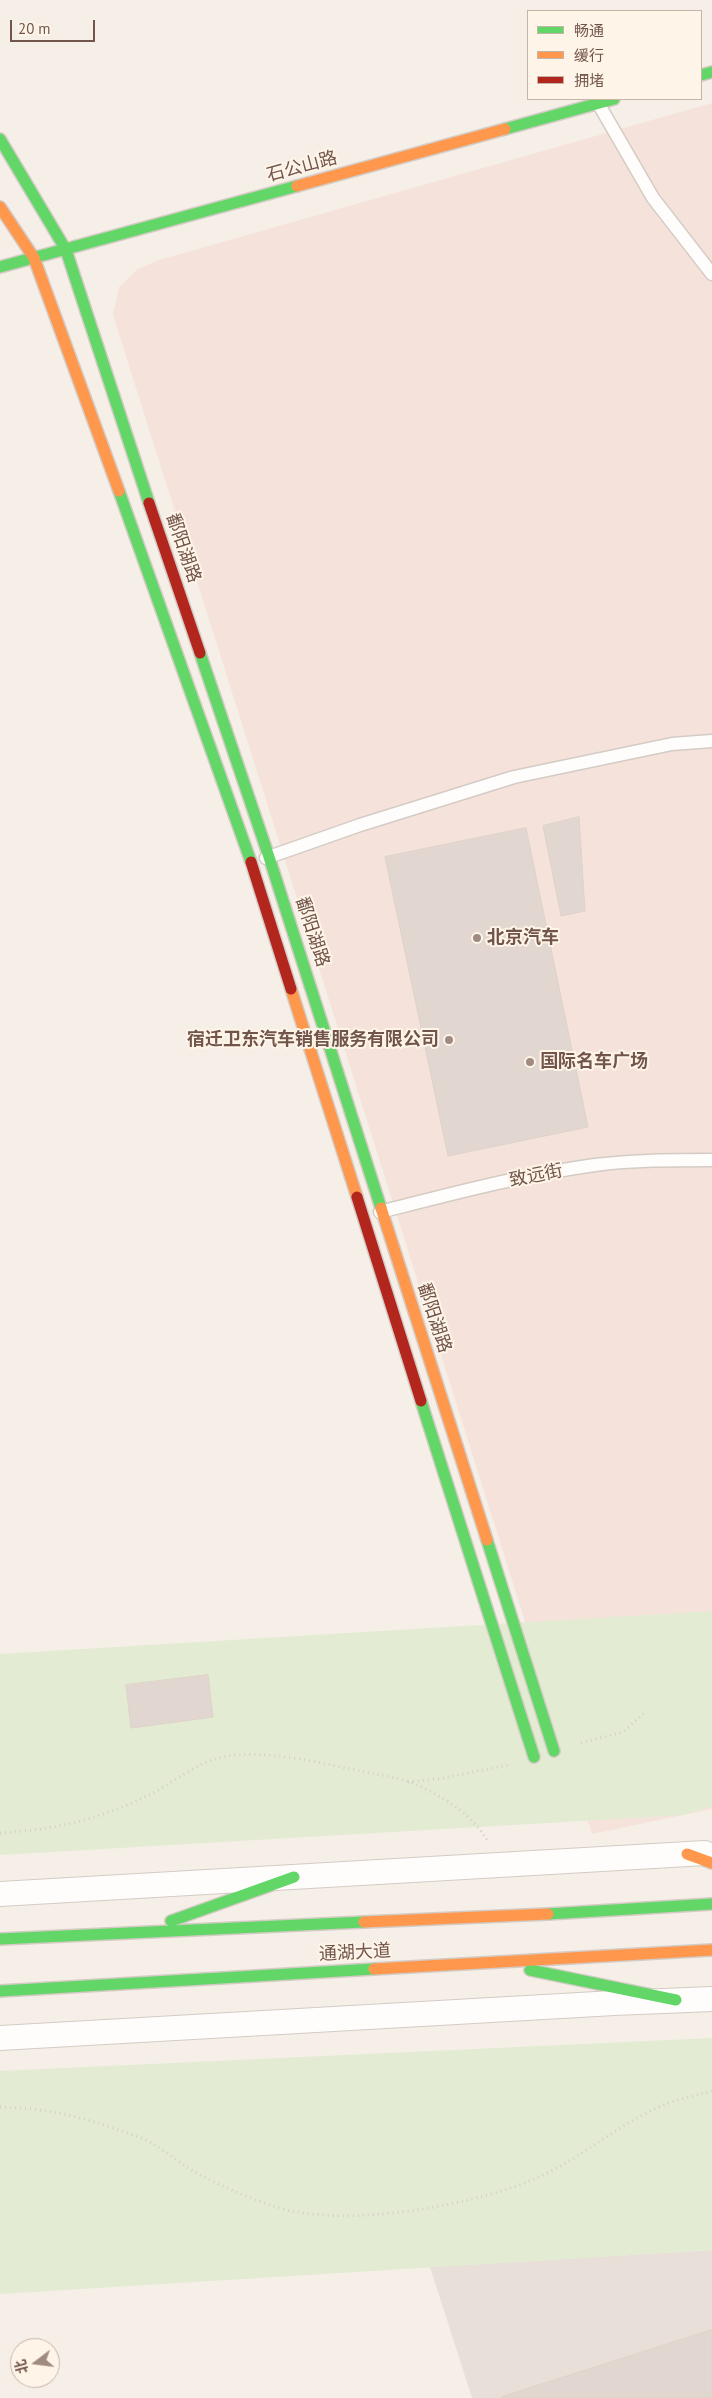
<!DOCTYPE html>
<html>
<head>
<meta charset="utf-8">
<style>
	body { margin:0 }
	#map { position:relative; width:712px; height:2398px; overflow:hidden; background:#f5efe8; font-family:"PT Sans","Noto Sans SC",sans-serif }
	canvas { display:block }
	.legend { position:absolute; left:527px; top:10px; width:175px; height:90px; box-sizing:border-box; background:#fef4e8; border:1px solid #c6b4a9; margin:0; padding:6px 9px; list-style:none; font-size:15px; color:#72554a }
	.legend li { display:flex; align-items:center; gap:10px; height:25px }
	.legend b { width:25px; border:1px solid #c6b4a9 }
	.north { position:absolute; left:10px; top:2338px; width:50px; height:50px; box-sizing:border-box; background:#fef4e8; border:1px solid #c6b4a9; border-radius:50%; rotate:255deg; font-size:14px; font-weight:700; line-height:20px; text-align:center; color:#72554a }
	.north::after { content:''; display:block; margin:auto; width:18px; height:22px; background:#a08b81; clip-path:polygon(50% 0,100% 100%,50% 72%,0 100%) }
	.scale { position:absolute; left:10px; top:20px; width:85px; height:22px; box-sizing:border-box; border:2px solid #72554a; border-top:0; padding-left:6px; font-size:15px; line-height:18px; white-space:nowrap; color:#72554a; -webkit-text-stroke:4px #fef4e8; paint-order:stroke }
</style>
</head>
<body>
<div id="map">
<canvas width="712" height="2398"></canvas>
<ul class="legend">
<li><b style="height:6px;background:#63d668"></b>畅通</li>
<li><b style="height:6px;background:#ff974d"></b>缓行</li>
<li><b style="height:6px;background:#b3261e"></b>拥堵</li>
</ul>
<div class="north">北</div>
<div class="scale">20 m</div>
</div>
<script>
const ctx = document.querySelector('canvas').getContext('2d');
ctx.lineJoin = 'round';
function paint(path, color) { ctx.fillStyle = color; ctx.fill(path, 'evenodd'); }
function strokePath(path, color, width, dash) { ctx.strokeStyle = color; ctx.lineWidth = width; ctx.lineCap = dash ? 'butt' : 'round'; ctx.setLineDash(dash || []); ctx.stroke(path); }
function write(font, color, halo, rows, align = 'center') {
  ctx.font = font + ' "PT Sans","Noto Sans SC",sans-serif'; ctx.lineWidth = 4; ctx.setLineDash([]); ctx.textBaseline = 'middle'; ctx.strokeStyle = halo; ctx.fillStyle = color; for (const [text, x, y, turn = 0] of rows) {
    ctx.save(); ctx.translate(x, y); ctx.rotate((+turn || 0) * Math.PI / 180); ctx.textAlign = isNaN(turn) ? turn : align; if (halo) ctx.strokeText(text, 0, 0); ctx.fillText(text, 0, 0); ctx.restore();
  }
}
paint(new Path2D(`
	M712,103V1809L592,1834L113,315L119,287L138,269L159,260Z`), '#f5e3db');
paint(new Path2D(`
	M712,2250V2398H472L430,2267Z`), '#e8dfd9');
paint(new Path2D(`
	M712,1611V1806L683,1815L0,1855V1654Z
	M712,2038V2250L0,2294V2071Z`), '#e3ebd3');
const building = new Path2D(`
	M579,817L585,911L561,916L543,826Z
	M526,828L588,1127L448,1156L385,857Z
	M208,1675L213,1717L131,1728L126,1685Z
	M712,2330V2398H503L502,2397Z`);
paint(building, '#e1d7d0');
strokePath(building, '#ded2ca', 1);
const lane = new Path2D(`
	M598,103L653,198L712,274
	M266,858L360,825L514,777L672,744L712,741
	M380,1212C451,1194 522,1175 595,1165C633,1160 673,1160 712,1160`);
const street = new Path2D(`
	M0,1894L705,1853
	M0,2038L614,2003L712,1999`);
const fast = new Path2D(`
	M701,75L712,72
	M505,129L614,99
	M0,139L66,250L149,503
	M0,267L297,186
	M119,491L251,862
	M200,653L269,857L381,1208
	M421,1401L534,1757
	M487,1540L554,1751
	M548,1914L712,1904
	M171,1921L294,1877
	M0,1939L364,1922
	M530,1970L676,2000
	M0,1991L374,1969`);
const slow = new Path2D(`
	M297,186L505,129
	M0,207L34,258L119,491
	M291,989L357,1197
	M381,1208L487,1540
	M687,1854L712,1863
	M364,1922L548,1914
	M374,1969L712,1950`);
const jam = new Path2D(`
	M149,503L200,653
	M251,862L291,989
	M357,1197L421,1401`);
strokePath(lane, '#d4cbc5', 15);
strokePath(street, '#d4cbc5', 26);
strokePath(fast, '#d4cbc5', 14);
strokePath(slow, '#d4cbc5', 14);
strokePath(jam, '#d4cbc5', 14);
strokePath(new Path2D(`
	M581,1743L623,1732L644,1713
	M408,1782L444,1778L508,1765
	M0,1833C53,1830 101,1819 149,1795C173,1783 197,1762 223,1757C261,1748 326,1764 365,1772C380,1775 396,1777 409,1782C438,1793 471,1813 487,1840
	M0,2107C41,2108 77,2115 116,2129C126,2133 138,2136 148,2141C168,2152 185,2168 206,2178C227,2189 251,2198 273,2206C340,2229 467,2207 532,2180C578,2161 615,2126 661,2106C677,2099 695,2096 712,2091`), '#d7cec9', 3, [1, 4]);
strokePath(lane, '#fefdfc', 12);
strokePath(street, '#fefdfc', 24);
strokePath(fast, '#63d668', 11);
strokePath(slow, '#ff974d', 11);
strokePath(jam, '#b3261e', 11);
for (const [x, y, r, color] of [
	[477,938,5,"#a08b81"],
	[449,1040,5,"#a08b81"],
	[530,1062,5,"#a08b81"]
]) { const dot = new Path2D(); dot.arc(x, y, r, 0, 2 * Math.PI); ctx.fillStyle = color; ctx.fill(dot); strokePath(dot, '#fef4e8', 2); }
write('18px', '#72554a', '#fef4e8', [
	["石公山路",302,167,-15],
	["鄱阳湖路",183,548,71],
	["鄱阳湖路",312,932,72],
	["致远街",536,1176,-11],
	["鄱阳湖路",434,1318,72],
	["通湖大道",355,1953,-3]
]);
write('bold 18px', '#72554a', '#fef4e8', [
	["北京汽车",487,938],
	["宿迁卫东汽车销售服务有限公司",439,1040,"right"],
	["国际名车广场",540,1062]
], 'left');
</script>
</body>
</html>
